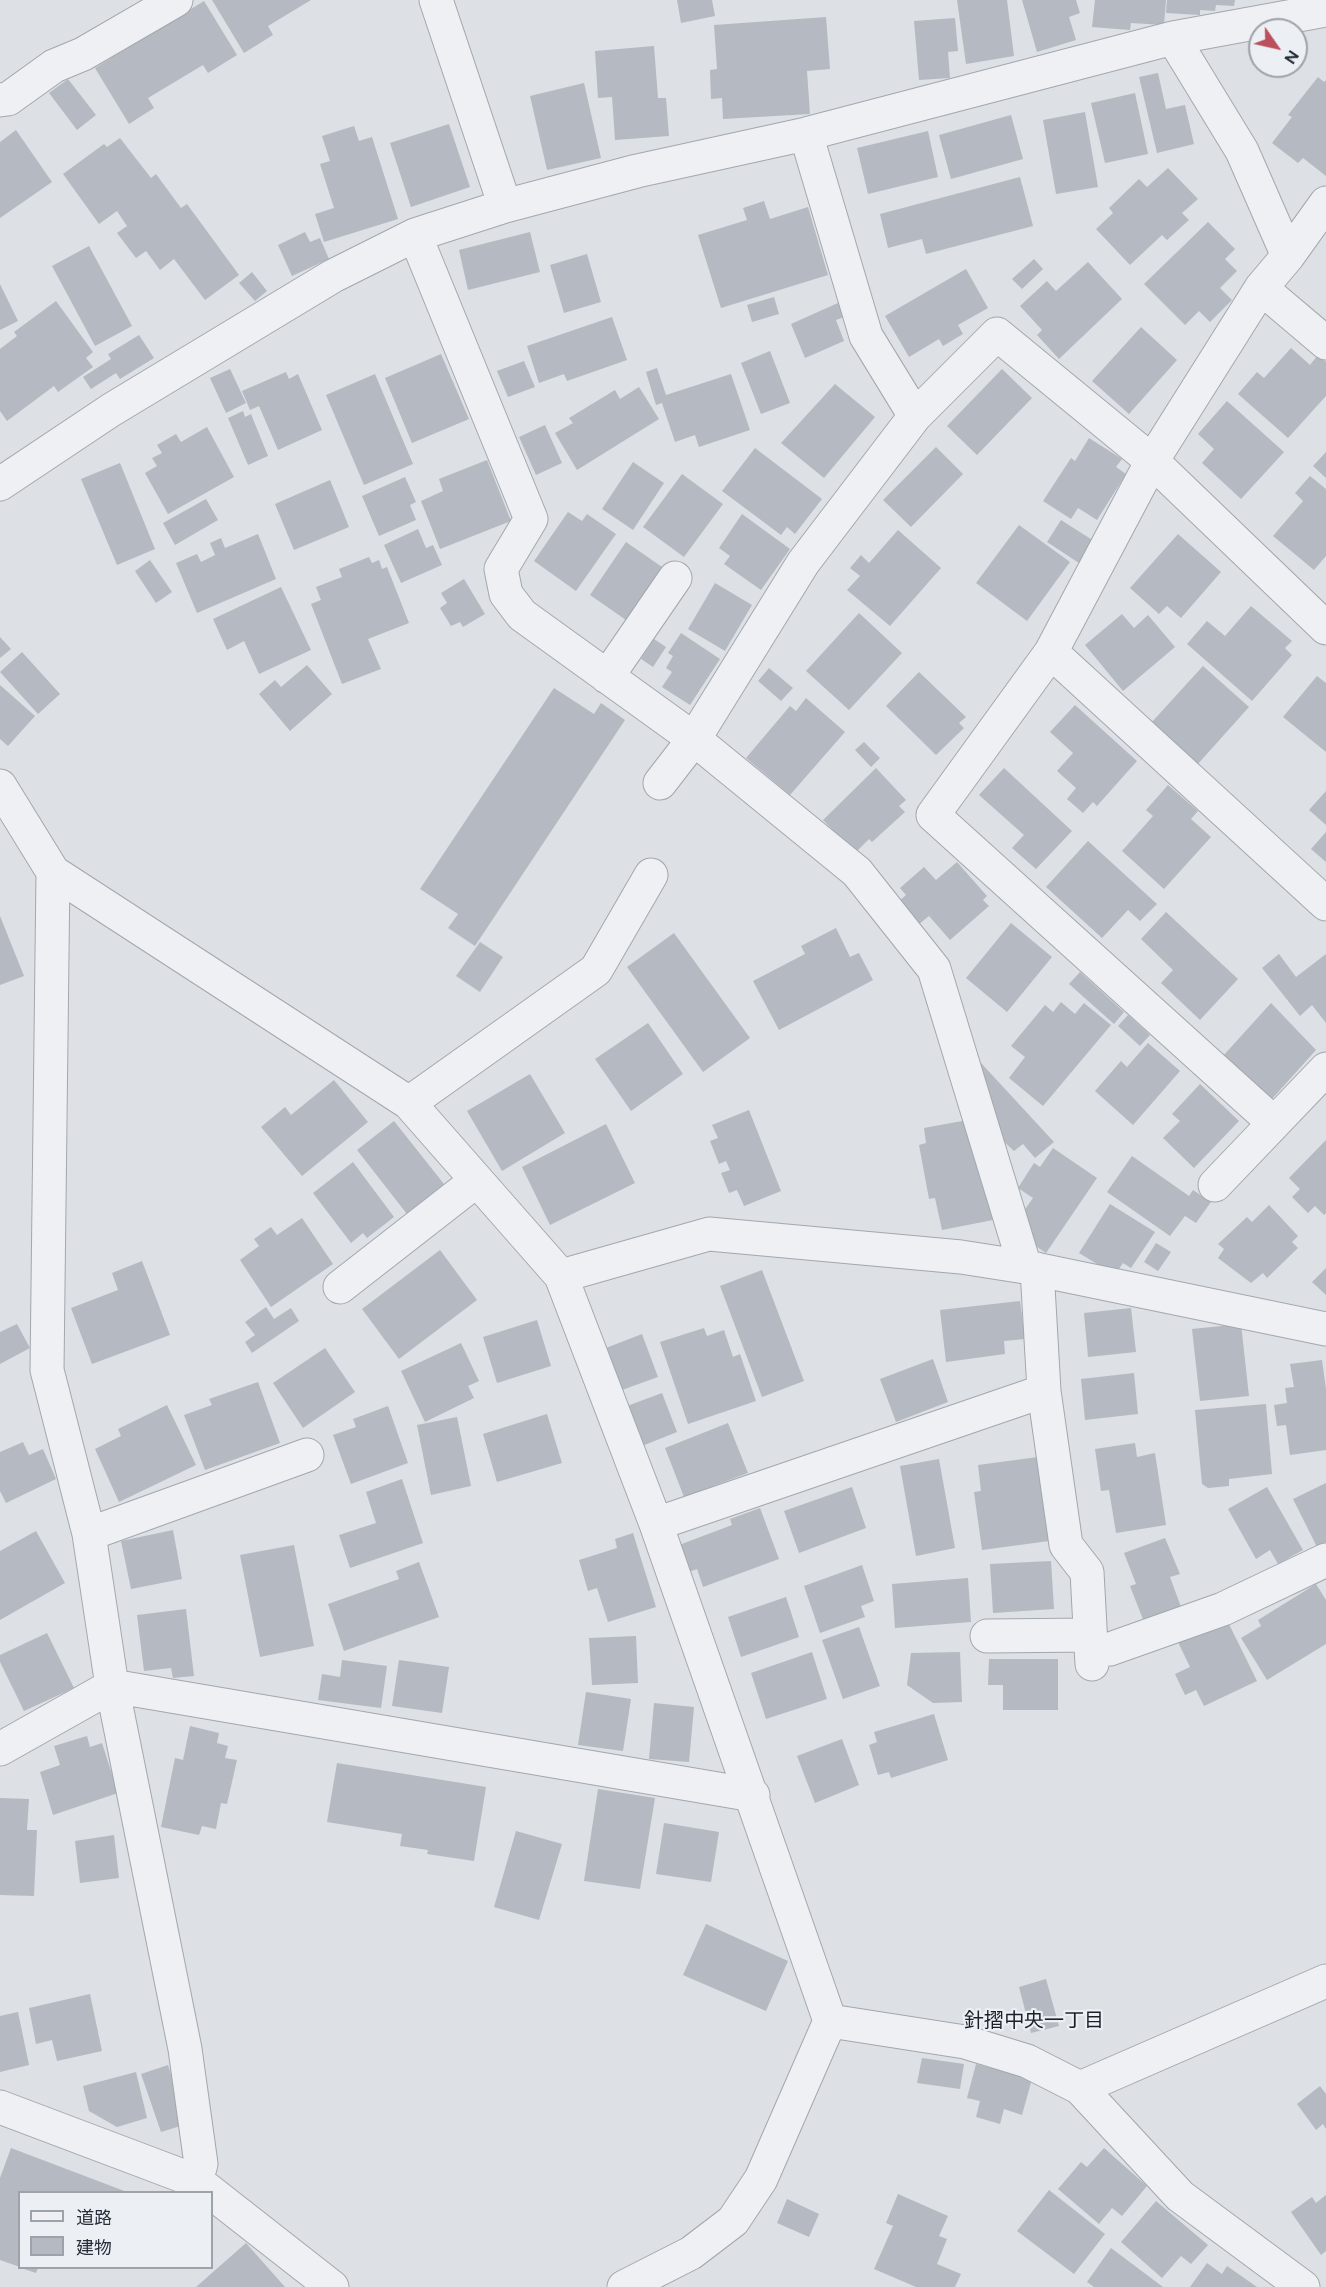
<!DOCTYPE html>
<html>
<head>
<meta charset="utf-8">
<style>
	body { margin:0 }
	#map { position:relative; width:1326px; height:2287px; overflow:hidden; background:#dde0e5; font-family:Figtree,"Noto Sans JP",sans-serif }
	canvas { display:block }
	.legend { position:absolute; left:18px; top:2191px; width:195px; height:78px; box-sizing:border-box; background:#eceff3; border:2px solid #9ea2a9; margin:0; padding:8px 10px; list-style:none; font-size:18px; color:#282e39 }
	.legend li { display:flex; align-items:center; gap:12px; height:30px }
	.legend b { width:30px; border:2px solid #9ea2a9 }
	.north { position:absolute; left:1248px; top:18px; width:60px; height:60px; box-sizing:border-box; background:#eceff3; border:2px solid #9ea2a9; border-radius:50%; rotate:124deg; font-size:16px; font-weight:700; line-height:24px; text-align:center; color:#282e39 }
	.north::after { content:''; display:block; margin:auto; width:21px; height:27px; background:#bc4f5e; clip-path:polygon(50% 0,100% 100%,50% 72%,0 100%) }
</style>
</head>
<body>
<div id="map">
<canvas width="1326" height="2287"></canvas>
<ul class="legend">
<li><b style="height:8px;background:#eff0f4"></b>道路</li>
<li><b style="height:16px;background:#b5b9c1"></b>建物</li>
</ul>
<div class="north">N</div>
</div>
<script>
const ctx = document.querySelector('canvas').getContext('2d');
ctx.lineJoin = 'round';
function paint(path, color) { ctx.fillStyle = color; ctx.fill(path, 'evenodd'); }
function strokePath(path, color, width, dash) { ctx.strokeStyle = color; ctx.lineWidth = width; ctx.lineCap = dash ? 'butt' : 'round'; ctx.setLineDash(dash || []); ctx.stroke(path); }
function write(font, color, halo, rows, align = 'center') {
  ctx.font = font + ' Figtree,"Noto Sans JP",sans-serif'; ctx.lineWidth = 4.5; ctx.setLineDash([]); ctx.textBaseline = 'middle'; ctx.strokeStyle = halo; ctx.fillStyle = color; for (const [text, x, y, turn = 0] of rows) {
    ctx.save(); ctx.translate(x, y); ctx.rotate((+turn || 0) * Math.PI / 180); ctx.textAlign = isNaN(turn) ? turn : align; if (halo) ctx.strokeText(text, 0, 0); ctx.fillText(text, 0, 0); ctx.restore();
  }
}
paint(new Path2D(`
	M212,0H311L268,26L273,35L244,53Z
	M677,0H712L715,16L681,23Z
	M957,0H1007L1014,56L966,64Z
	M1022,0H1076L1080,13L1069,17L1076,40L1037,52Z
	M1095,0H1166L1164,25L1131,23L1130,30L1092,27Z
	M1167,0H1235L1234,6L1216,5L1215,11L1200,10V15L1166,13Z
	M204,1L237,55L208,73L203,65L148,98L154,108L129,124L95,68Z
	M826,17L830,69L807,71L810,114L723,119L722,98L711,99L710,70L717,69L714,25Z
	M955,18L958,51L948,52L950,78L919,80L914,21Z
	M654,46L658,98H666L669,136L615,140L612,97L598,98L595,51Z
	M1158,73L1166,109L1185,105L1194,144L1157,153L1139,77Z
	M1318,77L1324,82L1326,80V176L1303,158L1298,163L1272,143L1292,117L1288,115Z
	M68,79L96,115L77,130L49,93Z
	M584,83L601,158L547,170L530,96Z
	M1135,93L1148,154L1105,163L1091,103Z
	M1085,112L1098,187L1056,194L1043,120Z
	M1011,115L1023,159L951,179L939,135Z
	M449,124L470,187L411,207L390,143Z
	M354,126L359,141L372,137L398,219L324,242L315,214L334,208L320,164L330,161L322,136Z
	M16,130L52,182L0,218V142Z
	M928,131L938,177L868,194L857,148Z
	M120,138L151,178L156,174L181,208L187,204L239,275L205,300L174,259L160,270L146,251L136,258L117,233L127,226L117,211L99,224L63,174L104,144L107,147Z
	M1168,168L1198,199L1182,213L1189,220L1167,240L1162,235L1130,265L1096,229L1113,213L1109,208L1139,179L1147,187Z
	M1020,177L1033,226L926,254L922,239L888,248L880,214Z
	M764,201L770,219L808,207L828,275L721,308L698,235L747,220L743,208Z
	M1208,222L1235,249L1225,259L1237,271L1220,288L1232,300L1210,322L1199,311L1185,325L1144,284Z
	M305,232L310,242L320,238L329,259L292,276L278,245Z
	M530,232L540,272L468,290L459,250Z
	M89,246L132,326L95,346L52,266Z
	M587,254L601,302L564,313L550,265Z
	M1034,259L1043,269L1022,289L1012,279Z
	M1088,262L1122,299L1059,359L1037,335L1042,330L1020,306L1047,281L1056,291Z
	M966,269L988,308L958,325L963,334L943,346L939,339L909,357L885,316Z
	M252,272L267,291L255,301L239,283Z
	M0,284L18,321L0,330Z
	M774,297L779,314L752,322L747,305Z
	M56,301L93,352L86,358L93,367L58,392L54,386L7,421L0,411V349L17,336L14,332Z
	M838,303L844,317L836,320L844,341L805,358L791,324Z
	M612,317L627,360L567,381L564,374L539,383L527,346Z
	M1141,327L1177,360L1129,414L1092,381Z
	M139,335L154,358L120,379L116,373L91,389L83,377L111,359L108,354Z
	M1291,348L1310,365L1318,355L1326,362V396L1288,438L1238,394L1257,372L1264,378Z
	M770,351L790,403L761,414L741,363Z
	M441,354L469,419L412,443L385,378Z
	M524,361L535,387L508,397L497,371Z
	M657,368L666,395L731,374L750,430L699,447L695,435L675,442L662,403L656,405L646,372Z
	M230,369L246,403L226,413L210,378Z
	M1002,369L1032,398L977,455L947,426Z
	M286,372L289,379L298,374L322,430L278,450L259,406L250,410L242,391Z
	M375,374L413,464L364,485L326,395Z
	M835,384L875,417L824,478L781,443Z
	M639,387L659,419L577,470L555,433L573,423L569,418L615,390L620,399Z
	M1227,401L1284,452L1241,499L1202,463L1214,449L1198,434Z
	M243,411L245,417L251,414L268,456L248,465L228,418Z
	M545,425L562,463L536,475L519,437Z
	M207,427L234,477L168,514L145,473L157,466L152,458L162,453L157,445L176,434L181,442Z
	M1089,438L1122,459L1116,467L1126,474L1097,520L1078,508L1071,519L1043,501L1071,458L1075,461Z
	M936,447L963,474L911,527L883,500Z
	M755,448L822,499L795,534L787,527L781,535L722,491Z
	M1326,452V478L1313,466Z
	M487,460L511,521L440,549L421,501L443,491L439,479Z
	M633,462L664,483L633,530L602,509Z
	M120,463L155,549L117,565L81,479Z
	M682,474L723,504L684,557L643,527Z
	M1310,476L1326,489V556L1314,570L1273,536L1303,501L1295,493Z
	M405,477L416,502L410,505L416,520L379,536L362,496Z
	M330,480L349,527L294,550L275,504Z
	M206,499L218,520L175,545L163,523Z
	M568,512L582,521L587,514L616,534L576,591L534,561Z
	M742,514L790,549L761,590L724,564L730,556L719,548Z
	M1061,520L1094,541L1079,563L1047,542Z
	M1019,525L1070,562L1027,621L976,583Z
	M418,529L426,548L433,545L442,565L401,583L384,545Z
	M898,530L941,568L890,626L847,590L860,576L850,568L861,555L869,563Z
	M258,534L276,579L197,613L176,563L197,554L201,562L215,555L210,543L221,538L225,548Z
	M1178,534L1221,572L1181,618L1167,606L1159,614L1130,588Z
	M626,542L662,567L626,620L590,595Z
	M369,557L372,563L379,560L382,569L387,567L409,623L368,639L381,669L342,684L311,604L321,600L316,587L342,577L339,569Z
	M150,560L172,592L156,603L135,571Z
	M464,579L485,614L463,627L460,622L451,626L440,608L447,603L441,593Z
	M715,583L752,605L725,651L688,629Z
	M281,587L311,650L259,674L244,641L227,650L213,619Z
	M1251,606L1292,641L1285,648L1292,655L1252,701L1187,644L1207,621L1225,636Z
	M859,613L902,653L849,710L806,671Z
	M1122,614L1134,628L1148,615L1175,647L1123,691L1085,645Z
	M681,633L720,659L690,705L662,687L672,672L666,668L673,656L668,653Z
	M0,637L11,649L0,658Z
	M654,639L666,647L653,667L641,659Z
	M22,652L60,694L38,714L0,672Z
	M307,665L332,694L290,731L259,694L275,680L281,687Z
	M1203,666L1249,707L1197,765L1151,723Z
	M769,668L793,688L781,701L758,681Z
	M919,672L966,717L959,723L964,728L936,755L886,706Z
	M1317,676L1326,683V752L1283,717Z
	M0,685L35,716L8,746L0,739Z
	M554,688L594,714L601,703L625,720L475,946L448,928L458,914L420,889Z
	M806,698L845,732L790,795L746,758L790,706L796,711Z
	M1075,705L1137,761L1097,806L1093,802L1083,813L1067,799L1076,788L1057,771L1073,753L1050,732Z
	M864,742L880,758L871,767L855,750Z
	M876,768L906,800L899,806L905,812L872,842L869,839L855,853L823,820Z
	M1004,768L1072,831L1036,869L1012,848L1024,835L979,795Z
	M1168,785L1198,811L1191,819L1211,837L1164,889L1122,851L1153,816L1146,810Z
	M1326,791V825L1309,810Z
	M1326,832V862L1311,849Z
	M1088,841L1157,904L1140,921L1128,910L1102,938L1046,887Z
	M957,862L987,896L983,900L989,906L950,940L929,916L918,925L898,902L906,895L900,888L924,867L936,880Z
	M1166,912L1238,979L1200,1020L1161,983L1173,970L1141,939Z
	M0,916L24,976L0,985Z
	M1011,923L1052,957L1007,1012L966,978Z
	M836,928L850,957L859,953L873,980L779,1030L753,981L805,954L801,946Z
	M674,933L750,1038L703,1072L627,967Z
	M480,942L503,957L480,992L456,976Z
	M1279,954L1296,977L1326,954V1023L1312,1005L1300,1016L1262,968Z
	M1080,972L1124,1012L1114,1024L1069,984Z
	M1061,1002L1075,1014L1084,1003L1111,1025L1043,1106L1009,1078L1025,1057L1011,1046L1045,1005L1053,1012Z
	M1271,1003L1316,1050L1271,1100L1223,1056Z
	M1128,1015L1150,1035L1140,1046L1118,1026Z
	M648,1023L683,1074L631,1111L595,1059Z
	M1148,1043L1180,1071L1133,1125L1095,1091L1121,1061L1127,1067Z
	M981,1063L1054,1142L1035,1158L1023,1144L1014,1151L1000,1138L976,1067Z
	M530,1074L565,1133L502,1171L467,1111Z
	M334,1080L368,1122L302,1176L261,1127L285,1107L291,1115Z
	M1200,1084L1239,1121L1194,1168L1163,1138L1180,1121L1172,1114Z
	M749,1110L781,1191L744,1206L737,1190L729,1193L721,1173L730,1170L726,1161L719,1164L710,1141L718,1138L712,1125Z
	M973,1119L993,1220L942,1230L935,1198L929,1199L919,1145L926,1143L924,1128Z
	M394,1121L444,1184L407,1214L357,1150Z
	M606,1124L635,1183L550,1225L522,1167Z
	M1326,1140V1213L1324,1215L1315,1206L1308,1213L1292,1197L1300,1189L1289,1178Z
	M1053,1148L1097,1178L1046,1253L1021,1236L1018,1219L1033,1198L1018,1188L1034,1163L1040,1167Z
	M1132,1156L1189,1196L1193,1190L1211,1202L1196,1223L1185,1216L1170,1236L1107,1192Z
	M353,1162L394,1217L367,1238L363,1233L351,1243L313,1193Z
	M1110,1204L1155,1232L1131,1268L1123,1263L1115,1275L1079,1253Z
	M1269,1205L1298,1236L1292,1242L1298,1248L1267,1278L1263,1273L1251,1283L1218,1258L1224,1249L1218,1244L1247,1217L1252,1222Z
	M302,1218L333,1264L271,1307L240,1260L259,1246L254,1239L271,1227L277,1235Z
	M1156,1243L1171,1252L1158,1271L1144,1262Z
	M440,1250L477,1300L399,1359L362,1309Z
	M142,1261L170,1335L92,1364L71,1308L118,1290L112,1273Z
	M1326,1268V1295L1312,1282Z
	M762,1270L804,1381L762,1397L720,1286Z
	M1020,1301L1025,1339L1004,1341L1005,1354L946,1362L940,1310Z
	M266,1307L274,1319L291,1308L299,1321L252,1353L245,1342L255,1335L245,1322Z
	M1131,1308L1136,1352L1088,1357L1084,1313Z
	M537,1320L551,1366L497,1383L483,1337Z
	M17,1324L30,1348L0,1364V1332Z
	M1241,1324L1249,1396L1200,1401L1192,1329Z
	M704,1328L707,1336L724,1330L733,1357L740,1354L756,1401L688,1424L660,1342Z
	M642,1334L658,1377L622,1390L606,1348Z
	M461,1343L479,1381L468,1386L474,1398L425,1422L401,1371Z
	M325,1348L355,1392L303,1428L273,1383Z
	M933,1359L948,1402L896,1422L880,1379Z
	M1322,1360L1326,1389V1450L1290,1455L1286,1425L1277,1426L1274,1405L1287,1403L1285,1388L1294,1387L1290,1364Z
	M1134,1373L1138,1414L1085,1420L1081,1379Z
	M258,1382L280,1443L205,1470L184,1415L212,1405L209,1399Z
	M662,1393L677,1432L642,1446L627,1406Z
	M1266,1404L1272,1474L1229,1479V1486L1208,1488L1202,1484L1195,1410Z
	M167,1405L196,1465L119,1502L95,1449L121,1436L118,1429Z
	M388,1406L408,1463L351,1484L333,1435L356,1427L353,1419Z
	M547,1414L562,1463L497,1482L483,1434Z
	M457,1417L471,1486L431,1495L417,1425Z
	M728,1423L748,1473L684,1497L665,1448Z
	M23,1442L29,1455L43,1449L56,1479L6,1503L0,1491V1452Z
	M1135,1443L1137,1457L1155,1453L1166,1525L1116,1533L1109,1490L1101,1491L1095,1449Z
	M1038,1457L1049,1541L982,1550L974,1492L981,1491L978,1465Z
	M939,1459L955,1548L916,1556L900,1466Z
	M402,1479L423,1543L350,1568L339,1535L376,1523L366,1492Z
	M1326,1483V1542L1317,1547L1293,1499Z
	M852,1487L866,1528L799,1553L784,1511Z
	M1267,1487L1303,1550L1278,1564L1270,1550L1256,1559L1228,1509Z
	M760,1508L779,1559L703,1587L697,1569L689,1572L679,1545L732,1525L730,1519Z
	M173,1530L182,1579L131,1589L121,1541Z
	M36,1531L65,1583L0,1620V1551Z
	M633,1533L656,1607L608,1622L597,1588L588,1591L579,1560L617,1548L615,1539Z
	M1165,1538L1180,1574L1170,1577L1181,1607L1144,1622L1130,1586L1136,1584L1124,1553Z
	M294,1545L314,1646L260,1657L240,1555Z
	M1051,1561L1054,1609L993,1613L990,1564Z
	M419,1562L439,1617L344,1651L328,1604L399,1579L396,1571Z
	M862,1565L874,1601L861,1606L865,1617L820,1633L804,1586Z
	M968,1578L971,1622L895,1628L892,1584Z
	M1316,1584L1326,1600V1644L1267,1680L1241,1638L1261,1626L1258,1620Z
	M786,1597L799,1637L741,1657L728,1617Z
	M186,1609L194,1676L173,1678L171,1668L144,1671L137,1615Z
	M1225,1616L1257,1681L1204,1706L1196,1690L1185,1695L1175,1674L1190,1667L1177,1640Z
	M859,1627L880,1686L843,1699L822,1640Z
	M47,1633L74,1688L24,1711L0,1662V1655Z
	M636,1636L638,1683L592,1685L589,1638Z
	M812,1652L827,1699L766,1719L751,1673Z
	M960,1652L962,1702L933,1703L907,1685L911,1653Z
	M989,1659H1058V1710H1003V1685H988Z
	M342,1660L387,1666L381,1708L318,1700L322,1674L340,1677Z
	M399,1660L449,1667L442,1713L392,1706Z
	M586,1692L631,1699L623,1751L578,1745Z
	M654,1703L694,1707L689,1762L649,1759Z
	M934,1714L948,1760L891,1778L889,1772L878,1775L869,1745L877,1742L874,1732Z
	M190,1726L219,1733L217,1743L228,1746L225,1758L237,1760L227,1804L221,1803L216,1829L202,1826L199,1835L161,1827L175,1758L183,1760Z
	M87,1736L90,1747L102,1743L118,1793L53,1815L40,1772L60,1765L54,1746Z
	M842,1739L859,1785L815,1803L797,1756Z
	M337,1763L486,1787L474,1861L427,1854L428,1850L400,1846L402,1834L327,1822Z
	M598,1789L655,1798L640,1889L584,1881Z
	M0,1798L29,1799L27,1830H37L34,1896L0,1895Z
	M664,1823L719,1832L711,1882L656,1874Z
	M516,1831L562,1844L539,1920L494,1907Z
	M114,1835L119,1878L80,1883L75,1841Z
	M706,1924L788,1961L766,2011L683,1975Z
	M1046,1979L1059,2026L1031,2033L1019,1987Z
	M90,1994L102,2051L57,2061L52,2040L36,2044L29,2008Z
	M18,2012L29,2065L0,2072V2016Z
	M922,2058L964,2064L960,2089L917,2083Z
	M976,2064L1032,2079L1022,2115L1004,2109L1000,2124L976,2117L980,2101L967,2098Z
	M168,2065L187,2124L161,2132L141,2074Z
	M136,2072L147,2118L117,2127L89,2111L83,2086Z
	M1320,2086L1326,2094V2129L1323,2124L1316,2130L1297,2104Z
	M11,2148L127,2192H20V2267L0,2260V2178Z
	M1104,2148L1147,2186L1122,2216L1112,2208L1099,2224L1058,2189L1081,2162L1087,2167Z
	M1049,2190L1105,2234L1074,2274L1017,2231Z
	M898,2194L948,2216L939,2236L947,2239L937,2264L961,2274L955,2287H916L874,2269L893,2226L886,2223Z
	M1326,2195V2251L1321,2255L1291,2212L1312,2197L1316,2203Z
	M787,2199L819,2214L809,2237L777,2223Z
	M1156,2201L1208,2245L1191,2264L1181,2256L1162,2278L1121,2242Z
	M246,2243L285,2287H196Z
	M1111,2248L1163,2287H1094L1087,2282Z
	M1207,2263L1222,2274L1227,2266L1257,2287H1190Z
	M21,2268H38L36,2273Z`), '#b5b9c1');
const minor = new Path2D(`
	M436,0L505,206
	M1173,38L1242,151L1288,256L1261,288L1152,461L1051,652L933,815L1274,1123
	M0,100L8,99L54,66L83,54L176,0
	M806,134L866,336L915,416
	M415,235L531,519L501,569L506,594L522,615L694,739L857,872L934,969L1025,1267
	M1288,256L1326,203
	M1261,288L1326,343
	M0,484L111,410L333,276L415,235L505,206L637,171L806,134L1173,38L1326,10
	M1051,652L1326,904
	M607,677L675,578
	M660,783L694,739L803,563L915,416L997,334L1152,461L1326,628
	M0,786L53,872L409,1103L561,1276L656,1524L830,2021L761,2179L733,2221L691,2253L624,2287
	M53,872L47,1370L89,1534L112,1686L185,2049L201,2164L196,2181
	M409,1103L596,970L651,875
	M1215,1185L1326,1069
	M1037,1269L1044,1391L1066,1545L1087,1572L1092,1664
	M561,1276L709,1234L961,1257L1025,1267L1326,1329
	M340,1287L476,1181
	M656,1524L1044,1391
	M89,1534L307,1455
	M987,1636L1090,1635
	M1091,1650L1110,1649L1223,1609L1326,1560
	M0,1749L112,1686L753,1795
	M830,2021L965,2042L1027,2061L1080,2088L1180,2196L1303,2287
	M1080,2088L1326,1981
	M0,2107L196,2181L211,2192
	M212,2193L332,2287`);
strokePath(minor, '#a3a7ae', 35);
strokePath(minor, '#eff0f4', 33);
write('20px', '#1b1f2a', '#eceff3', [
	["針摺中央一丁目",1034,2021]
]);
</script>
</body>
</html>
